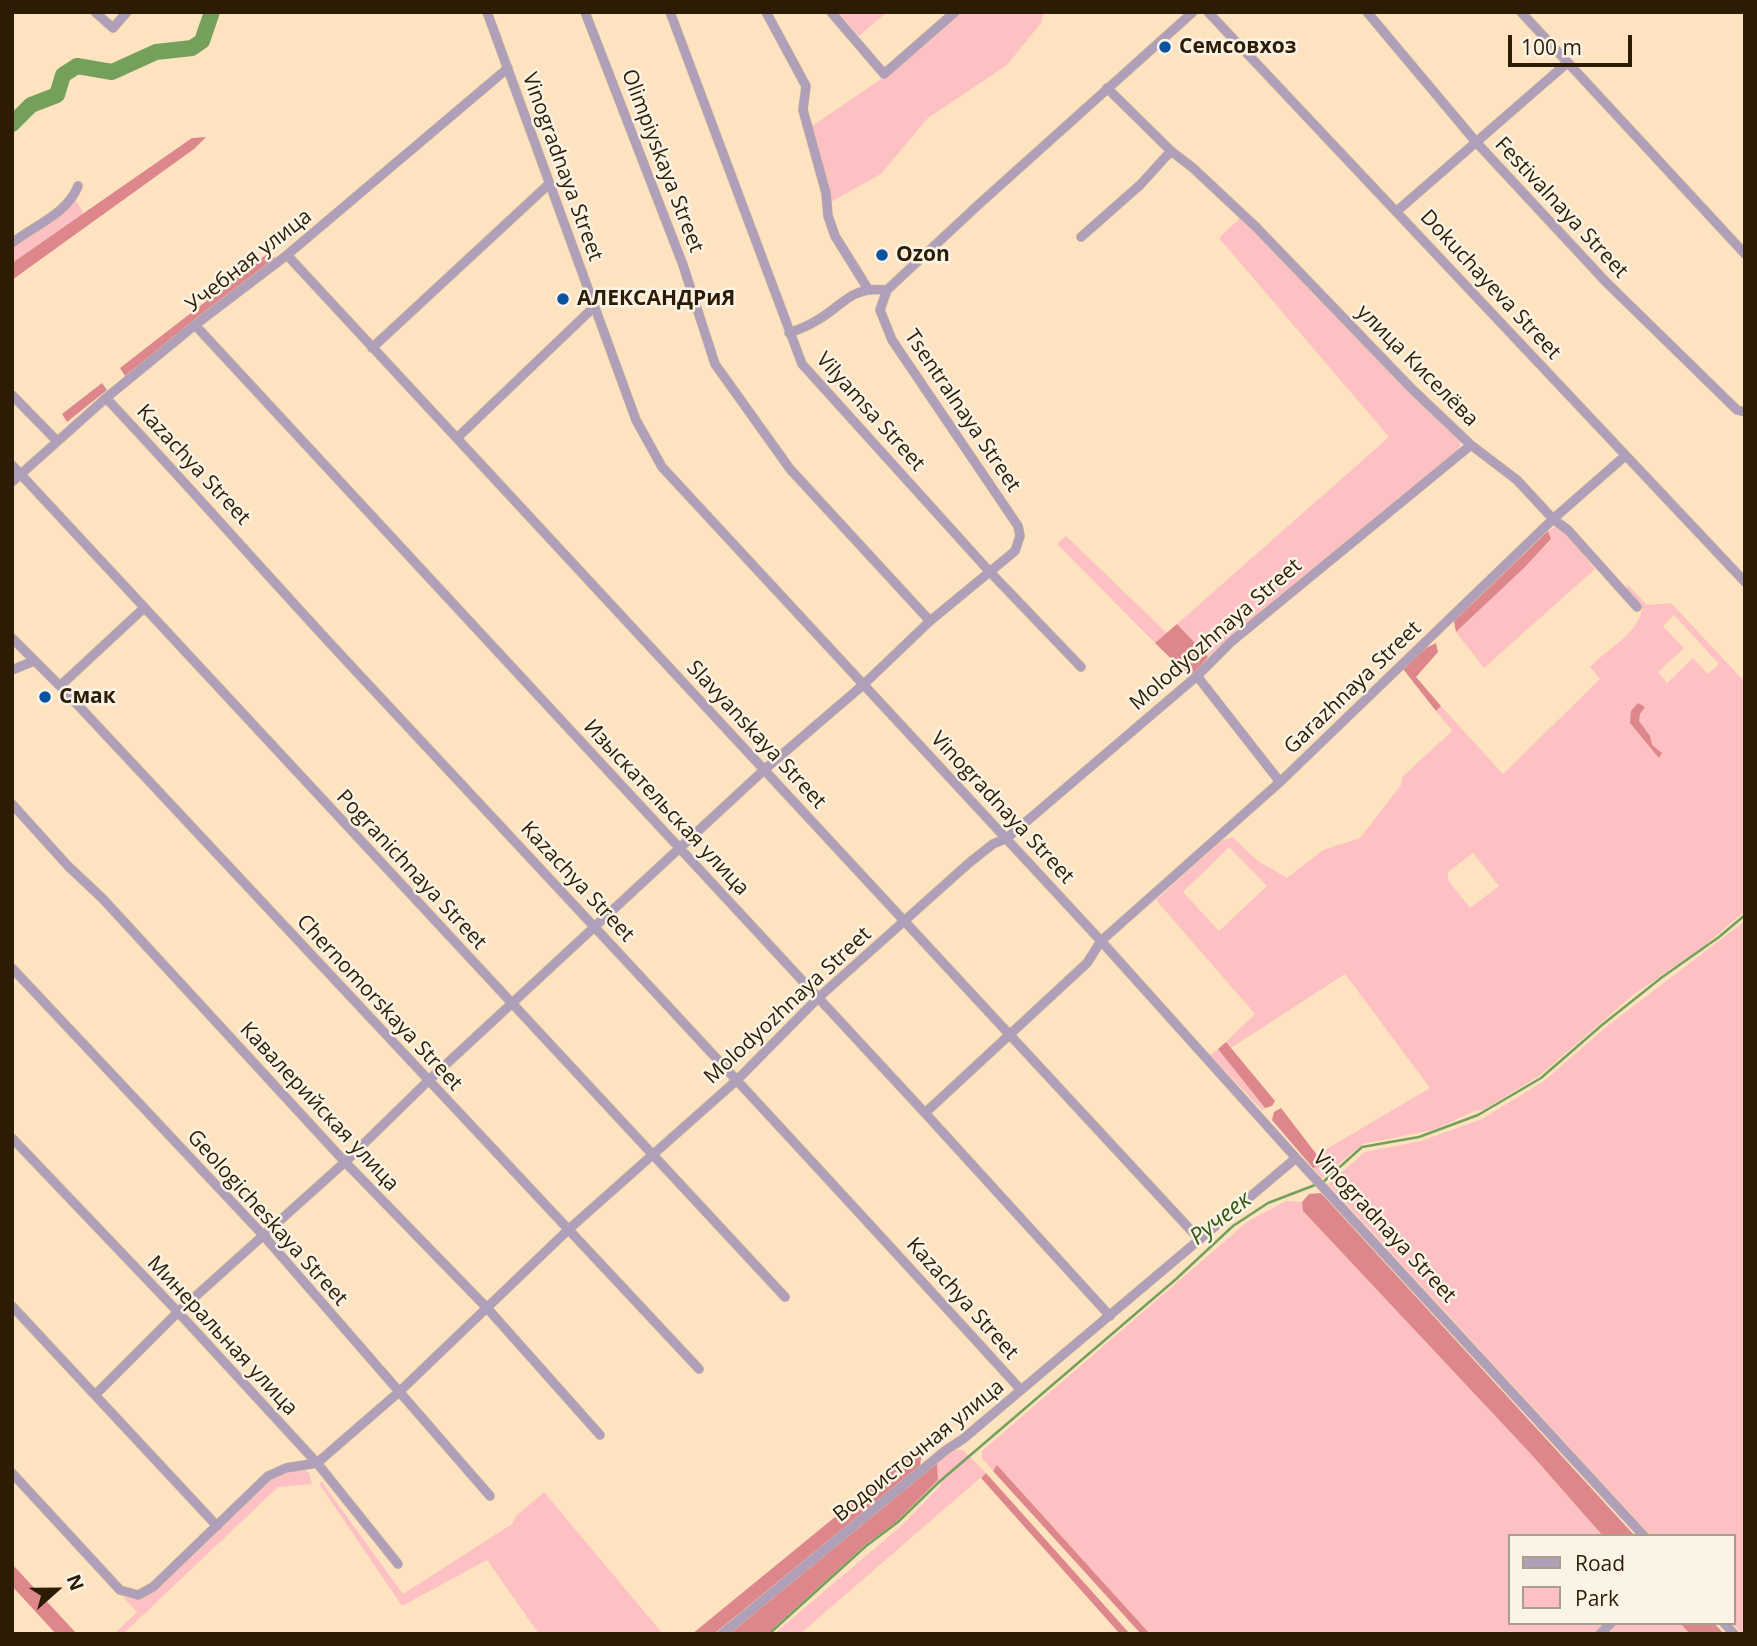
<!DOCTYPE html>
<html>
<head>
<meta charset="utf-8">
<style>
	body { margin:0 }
	#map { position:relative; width:1757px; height:1646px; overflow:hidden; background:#fde3bf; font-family:"Open Sans",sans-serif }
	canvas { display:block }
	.frame { position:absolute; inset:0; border:14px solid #2c1c04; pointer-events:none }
	.legend { position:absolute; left:1508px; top:1534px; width:228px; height:91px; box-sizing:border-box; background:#fcf3e7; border:2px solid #a99d8c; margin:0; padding:9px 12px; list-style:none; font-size:21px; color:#2c1c04 }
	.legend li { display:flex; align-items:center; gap:14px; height:35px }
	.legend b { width:35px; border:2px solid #a99d8c }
	.north { position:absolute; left:21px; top:1555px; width:70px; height:70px; -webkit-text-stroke:5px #fcf3e7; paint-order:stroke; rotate:69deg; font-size:19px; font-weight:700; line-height:28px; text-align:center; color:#2c1c04 }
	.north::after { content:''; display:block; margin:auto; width:24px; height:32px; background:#2c1c04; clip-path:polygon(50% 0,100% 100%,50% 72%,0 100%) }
	.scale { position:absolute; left:1508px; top:35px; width:124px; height:32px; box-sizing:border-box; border:4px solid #2c1c04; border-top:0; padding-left:9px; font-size:21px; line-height:24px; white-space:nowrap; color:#2c1c04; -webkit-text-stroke:5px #fcf3e7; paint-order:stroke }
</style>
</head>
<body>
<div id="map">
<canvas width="1757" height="1646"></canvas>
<div class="frame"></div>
<ul class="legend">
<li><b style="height:9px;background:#b09fb8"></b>Road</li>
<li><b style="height:19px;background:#fdc1c4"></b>Park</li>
</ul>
<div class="north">N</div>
<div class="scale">100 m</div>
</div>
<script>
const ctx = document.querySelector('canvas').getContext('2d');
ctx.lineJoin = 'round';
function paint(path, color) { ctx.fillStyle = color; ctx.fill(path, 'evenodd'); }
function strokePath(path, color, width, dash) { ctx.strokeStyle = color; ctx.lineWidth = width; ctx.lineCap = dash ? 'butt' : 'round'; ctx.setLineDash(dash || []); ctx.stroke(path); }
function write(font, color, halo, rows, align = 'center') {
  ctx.font = font + ' "Open Sans",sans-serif'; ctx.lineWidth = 5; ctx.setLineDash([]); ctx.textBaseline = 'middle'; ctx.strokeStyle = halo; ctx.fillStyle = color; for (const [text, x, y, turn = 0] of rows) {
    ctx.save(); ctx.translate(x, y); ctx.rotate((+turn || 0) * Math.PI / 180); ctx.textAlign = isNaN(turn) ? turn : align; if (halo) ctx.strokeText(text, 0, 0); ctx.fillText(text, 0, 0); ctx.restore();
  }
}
paint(new Path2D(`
	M838,12H887L859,36Z
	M959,12H1044L1041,23L1007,65L928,118L881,174L829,203L809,128L887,75Z
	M75,199L84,214L12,263V247Z
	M1241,217L1461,442L1458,451L1208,657L1177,624L1389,437L1219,238Z
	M1555,527L1567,534L1595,569L1484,668L1456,632L1525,567L1551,540L1548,531Z
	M1066,536L1167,633L1155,643L1057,544Z
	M1628,585L1647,605L1671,603L1745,682V911L1704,946L1633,995L1539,1076L1483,1110H1477L1433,1130L1363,1144L1322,1178L1313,1168L1323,1164L1318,1154L1430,1088L1345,974L1231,1048L1226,1042L1255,1014L1156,900L1221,841L1232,837L1258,861L1287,878L1323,850L1360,838L1401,785L1402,777L1452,731L1436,711L1441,706L1503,774L1600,679L1590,667C1606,649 1638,635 1642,609L1625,589ZM1674,615L1719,664L1708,674L1693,658L1667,683L1658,672L1684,648L1663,626ZM1229,847L1267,886L1219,931L1183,892ZM1473,853L1499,886L1470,908L1448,880V872Z
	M1745,921V1634H1742L1732,1623H1734V1536H1651L1328,1184L1365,1152L1421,1141L1482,1119L1544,1081L1606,1027Z
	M1218,1049L1265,1108L1262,1110L1210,1055Z
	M1286,1201L1302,1202L1303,1211L1530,1453L1603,1536H1510V1623H1680L1690,1634H1150L998,1466L993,1471L982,1458V1451L1247,1222Z
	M953,1450H963L986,1473L800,1634H774L901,1526L941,1485L938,1480L937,1461Z
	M303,1468L309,1473L312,1484L278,1487L123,1634H114L137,1612L123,1597L135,1599L146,1596L270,1479Z
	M321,1481L403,1594L512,1524L516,1516L544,1492L663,1634H539L487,1560L402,1606L320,1485Z`), '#fdc1c4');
paint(new Path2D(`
	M206,137L194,149L12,280V263L192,138Z
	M267,254L275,258L125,376L120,368Z
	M102,383L107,390L67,422L62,414Z
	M1548,531L1551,539L1525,567L1456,632L1454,621Z
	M1177,624L1208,657L1191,678L1155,643Z
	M1436,643L1438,652L1416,677L1441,706L1436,711L1403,669L1422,650Z
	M1638,703L1645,707L1640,714L1639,721L1650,736L1652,745L1662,753L1659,758L1630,723L1631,711Z
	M1226,1042L1275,1101L1272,1106L1265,1108L1218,1049Z
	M1281,1108L1324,1164L1313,1168L1272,1120L1274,1112Z
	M1321,1193L1635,1536H1603L1530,1453L1303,1211L1302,1202L1309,1194Z
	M923,1445L920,1466L714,1634H692Z
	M937,1461L938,1480L896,1522L865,1545L767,1634H729Z
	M997,1465L1150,1634H1141L993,1471Z
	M986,1473L1130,1634H1120L981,1478Z
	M12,1564L77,1634H56L12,1586Z
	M1680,1623H1714L1724,1634H1690Z`), '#dd878d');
strokePath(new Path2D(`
	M1322,1183L1362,1147L1419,1137L1478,1115L1541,1078L1602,1025L1661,978L1719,937L1745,915
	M769,1634L866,1546L898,1522L939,1482L1175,1280L1233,1226L1268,1203L1315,1185`), '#74a05c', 2.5);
strokePath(new Path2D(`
	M12,124L31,105L57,95L63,75L77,66L112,72L156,52L192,48L202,41L212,12`), '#74a05c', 16);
const minor = new Path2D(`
	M95,12L113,28L127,12
	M487,12L636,420L662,467L1101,941L1296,1158L1644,1536
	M585,12L683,265L715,364L790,469L930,621
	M670,12L802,364L989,571L1081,667
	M766,12L806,86L803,110L826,193L828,216L835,236L868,289
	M831,12L884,74L955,12
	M1208,12L1745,582
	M1367,12L1476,142L1606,282L1737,410L1745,412
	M1521,12L1745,254
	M1107,88L1171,151L1193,168L1256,227L1413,390L1471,445L1517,480L1553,519L1568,530L1637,607
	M1397,211L1567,63
	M1081,237L1140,185L1171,151
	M12,243C35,225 67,214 78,186
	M287,255L1199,1239
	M195,325L925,1113L1110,1316
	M789,333C797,330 806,327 814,322C843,307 848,286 887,290
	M372,348L549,184
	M12,395L57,441
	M106,398C190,487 270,579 353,668C577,908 801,1148 1021,1390
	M457,438L594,307
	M12,465L785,1297
	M12,482L106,398L195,325L287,255L508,68
	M12,638L60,686L699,1369
	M12,670L34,661
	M1197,676L1280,782
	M60,686L144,608
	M12,804L68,866L103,899L345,1162L487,1308L600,1435
	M12,968L263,1235L490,1496
	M925,1113L1087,963L1101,941L1280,782L1553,519L1625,456
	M12,1138L178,1312L317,1463L398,1564
	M12,1306L217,1526
	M95,1395L178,1312L345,1162L428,1081L765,769L863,685L930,621L1015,551L1020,536L1018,526L892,340L880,310L887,290L977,206L1193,12
	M12,1473L120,1590L138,1595L153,1587L268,1476L286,1468L317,1463L399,1392L569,1229L737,1080L818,998L969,863L993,844L1007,838L1197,676L1231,642L1471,445
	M1724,1623L1734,1634
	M722,1634L946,1450L963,1439L1296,1158
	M1600,1634L1611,1623`);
strokePath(minor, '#d7bf9d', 10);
strokePath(minor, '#b09fb8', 9);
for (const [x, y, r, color] of [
	[1165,47,7,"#0854a3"],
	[882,255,7,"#0854a3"],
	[563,299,7,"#0854a3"],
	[45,697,7,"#0854a3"]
]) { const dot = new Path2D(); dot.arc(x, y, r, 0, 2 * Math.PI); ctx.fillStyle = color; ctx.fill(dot); strokePath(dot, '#fcf3e7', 2.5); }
write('bold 21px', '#2c1c04', '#fcf3e7', [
	["Семсовхоз",1179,47],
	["Ozon",896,255],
	["АЛЕКСАНДРиЯ",577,299],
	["Смак",59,697]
], 'left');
write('21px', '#2c1c04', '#fcf3e7', [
	["Olimpiyskaya Street",662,161,69],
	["Vinogradnaya Street",562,167,70],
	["Festivalnaya Street",1561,208,47],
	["Учебная улица",249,261,-38],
	["Dokuchayeva Street",1490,285,47],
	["улица Киселёва",1417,366,45],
	["Tsentralnaya Street",962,411,56],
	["Vilyamsa Street",870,412,48],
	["Kazachya Street",193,465,47],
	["Molodyozhnaya Street",1216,635,-41],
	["Garazhnaya Street",1353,688,-44],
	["Slavyanskaya Street",756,735,47],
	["Изыскательская улица",666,808,47],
	["Vinogradnaya Street",1002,808,47],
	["Pogranichnaya Street",411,870,47],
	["Kazachya Street",577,882,47],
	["Chernomorskaya Street",379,1003,47],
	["Molodyozhnaya Street",788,1006,-43],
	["Кавалерийская улица",319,1107,47],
	["Geologicheskaya Street",267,1218,48],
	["Vinogradnaya Street",1384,1227,47],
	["Kazachya Street",962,1299,48],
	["Минеральная улица",222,1336,47],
	["Водоисточная улица",919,1451,-39]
]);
write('italic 23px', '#305912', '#fcf3e7', [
	["Ручеек",1221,1219,-38]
]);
</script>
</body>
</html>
